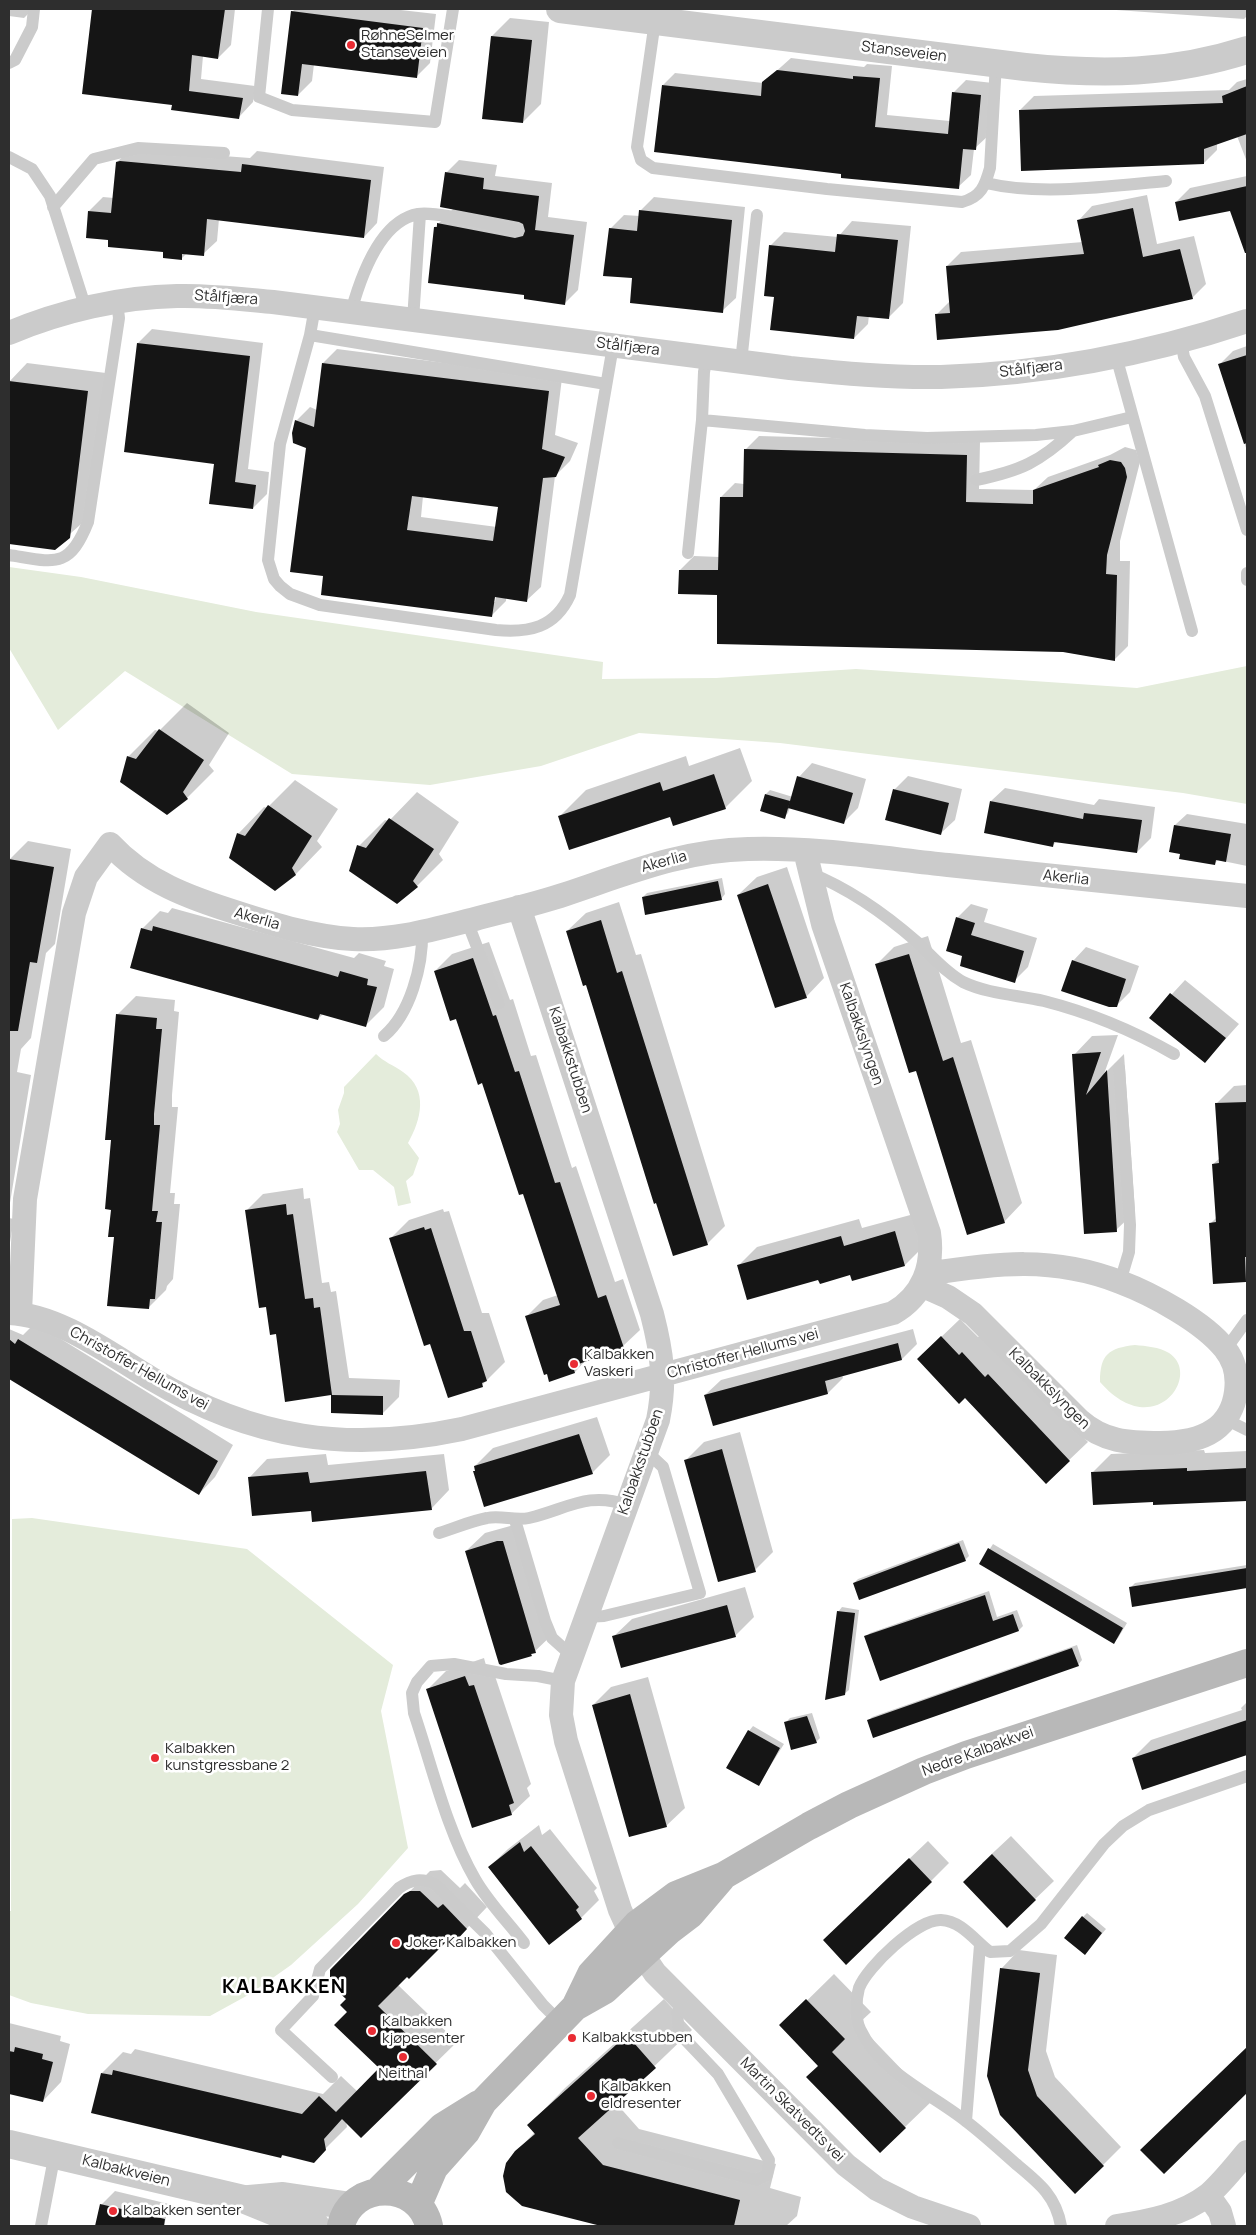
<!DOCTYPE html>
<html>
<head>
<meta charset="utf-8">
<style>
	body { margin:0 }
	#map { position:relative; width:1256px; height:2235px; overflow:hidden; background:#fff; font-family:Manrope,sans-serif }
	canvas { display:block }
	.frame { position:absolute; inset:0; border:10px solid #2e2e2e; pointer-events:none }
</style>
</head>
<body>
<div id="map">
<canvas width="1256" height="2235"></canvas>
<div class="frame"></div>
</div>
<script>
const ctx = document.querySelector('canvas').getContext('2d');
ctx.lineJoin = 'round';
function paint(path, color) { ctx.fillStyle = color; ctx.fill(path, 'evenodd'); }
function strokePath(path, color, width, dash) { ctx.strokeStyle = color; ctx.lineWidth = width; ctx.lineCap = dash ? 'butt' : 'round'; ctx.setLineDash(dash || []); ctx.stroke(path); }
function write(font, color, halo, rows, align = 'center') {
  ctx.font = font + ' Manrope,sans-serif'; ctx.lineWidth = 5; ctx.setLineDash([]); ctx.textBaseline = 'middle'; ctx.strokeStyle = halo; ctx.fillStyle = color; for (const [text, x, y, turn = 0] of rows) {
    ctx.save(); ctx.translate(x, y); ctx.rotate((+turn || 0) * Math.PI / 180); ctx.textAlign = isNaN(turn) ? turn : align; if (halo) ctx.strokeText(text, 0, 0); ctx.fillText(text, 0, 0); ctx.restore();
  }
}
paint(new Path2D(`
	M9,567L81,577L256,612L603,662L602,679L716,678L856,669L1137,688L1247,666V804L1183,793L780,743L639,733L541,766L430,785L292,774L125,671L58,730L9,648Z
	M376,1054C384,1062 393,1065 403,1072C429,1090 421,1120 408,1143L419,1158L413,1175L406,1181L411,1203L398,1206L394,1187L373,1170H359L337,1132L340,1124L338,1110L344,1093V1087Z
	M1135,1345C1146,1346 1159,1347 1169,1353C1203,1375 1154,1444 1100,1382C1100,1354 1109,1348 1135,1345Z
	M32,1518L247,1549L393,1665L381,1711L408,1848L358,1904L291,1965L250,1994L210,2016L88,2014L31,2003L9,1995V1911H11L12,1519Z`), '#e4ecdb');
paint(new Path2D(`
	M9,9H28V14L24,18L9,16Z
	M94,9H235L231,45L218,58L203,56L201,79L255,86L253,102L239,117L173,104L83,93Z
	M295,9H392L436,14L430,63L416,77L314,64L312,81L298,95L292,12Z
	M1102,9H1247V16L1244,19Z
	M510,18L549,22L541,104L523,122L484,118L492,36Z
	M791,58L864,67L867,64L892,66L887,115L950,121L953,93L966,80L993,83L988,136L974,149L971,175L958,187L842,173L663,85L675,73L763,83Z
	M1247,79V162L1237,136L1217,143V150L1204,163L1020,110L1034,96L1229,90L1237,82Z
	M131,149L250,158L257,151L384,167L377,223L364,237L219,219L217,241L203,254L187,253L181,259L165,251L110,239L89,211L103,197L114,198L117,162Z
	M459,160L497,165L495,176L552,183L548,217L587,222L578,290L565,303L526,294L435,227L454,208L446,173Z
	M1247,176V221L1236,225L1231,209L1176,202L1190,188Z
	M1147,195L1157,244L1194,236L1206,284L1192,298L936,315L950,301L947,266L961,252L1083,242L1079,220L1092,206Z
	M654,197L745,207L736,298L722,311L634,277L610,229L624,215L640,216V211Z
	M852,221L911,226L903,303L889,317L869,315L868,324L854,338L775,296L770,246L784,232L838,237Z
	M152,329L263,343L248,469L269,472L267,494L253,508L216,463L125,451L138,343Z
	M1247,346V451L1219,365L1233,351Z
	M337,349L562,378L555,435L578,443L570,461L555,476L541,587L527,600L506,598V601L492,615L324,575L307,447L296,421L310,407L317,410L323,363ZM423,496L499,506L497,527L421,517ZM497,591L495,602H493Z
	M27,363L106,373L88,518L54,548L9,543V382Z
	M759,436L980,442L979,489L1034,490L1048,477L1110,455L1125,447L1136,450L1140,462L1120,541V561H1130L1128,646L1114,660L719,594L680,570L694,556L720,557L721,497L735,483L744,484L745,450Z
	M187,703L229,733L209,765L214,771L187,798L128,757L155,730L159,731Z
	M740,748L752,781L725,808L670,815L559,817L586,790L686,756L689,766Z
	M812,763L866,779L858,808L844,822L790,807L788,813L784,817L766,794L770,790L793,797L799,777Z
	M908,776L962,789L955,820L941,833L887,819L895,789Z
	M295,780L338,809L317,841L322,847L296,874L275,890L238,834L264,807L267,808Z
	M1005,788L1094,805L1099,799L1155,807L1151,838L1137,852L1057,841L1053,845L991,801Z
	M417,792L459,822L439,854L443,860L417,886L359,846L385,820L389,821Z
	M1187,814L1247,824V866L1218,860L1214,864L1171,851L1175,825Z
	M28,841L71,849L55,944L46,953L31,1038L21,1049L17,1072L31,1075L9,1209V869L10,859Z
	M787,867L824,978L806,997L738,895L757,877Z
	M722,878L725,894L721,899L643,897L647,893Z
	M619,902L636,955L641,954L725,1226L707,1244L587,983L567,931L586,913Z
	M971,904L988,909L984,922L1037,938L1028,967L1014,981L964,956L957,918Z
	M172,908L354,958L359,953L386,961L384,966L394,969L384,1007L366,1025L323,1014L318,1019L142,929L160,911L168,913Z
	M928,936L961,1043L971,1040L1022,1203L1004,1222L917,1069L876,965L894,947Z
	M489,942L510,1000L513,999L531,1056L536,1055L572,1168L576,1166L615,1282L623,1279L640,1330L623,1346L587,1359L575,1372L526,1317L543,1300L558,1295L524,1193L483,1082L435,971L452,954Z
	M1086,947L1139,966L1130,992L1116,1006L1073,961Z
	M1185,980L1239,1024L1205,1062L1151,1017Z
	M136,996L175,1000L174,1011L179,1012L172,1095V1107H178L170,1193H175L174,1204H180L173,1279L167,1286L166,1290L148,1308L115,1236L112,1209V1139L117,1015Z
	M1118,1035L1104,1074L1124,1054L1135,1212L1116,1230L1074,1055L1092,1036Z
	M1247,1085V1281L1214,1283L1211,1223L1217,1217L1213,1164L1220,1158L1216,1104L1234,1086Z
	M303,1188L304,1199L310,1198L322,1283L329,1282L331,1292L336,1291L349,1378L400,1380L399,1397L382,1414L332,1412V1394L286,1400L277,1333L246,1211L263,1194Z
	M443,1209L444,1212L449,1211L482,1313H489L505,1362L482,1385L391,1238L409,1220Z
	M914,1214L923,1247L905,1265L819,1278L739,1265L757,1247L859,1219L862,1228Z
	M9,1218L14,1219L9,1248Z
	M960,1319L978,1337L981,1335L1007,1356L1088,1442L1046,1482L937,1341Z
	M35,1323L233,1445L215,1477L199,1494L9,1378V1329L23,1335Z
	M913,1329L917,1344L902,1359L842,1375L843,1378L828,1393L705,1395L721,1380Z
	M597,1417L610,1455L592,1473L476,1470L475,1466L493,1448Z
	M740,1432L773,1552L755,1570L686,1460L704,1442Z
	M1204,1450L1205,1453L1247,1451V1500L1154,1504V1501L1093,1472L1111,1454Z
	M326,1454L328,1465L444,1454L449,1490L431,1509H312L249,1478L267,1459Z
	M521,1523L554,1633L531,1655L466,1551L485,1533Z
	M963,1540L969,1556L965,1560L854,1583L858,1579Z
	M993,1544L1127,1623L1118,1638L1114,1642L980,1564Z
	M1247,1565V1587L1133,1606L1130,1588L1135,1583Z
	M745,1587L754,1617L735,1636L613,1637L632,1619Z
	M989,1591L997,1617L1017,1610L1023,1626L1019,1630L866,1637L870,1633Z
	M842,1607L859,1610L849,1690L844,1694L838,1612Z
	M1077,1645L1082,1660L1078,1665L868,1721L872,1717Z
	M484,1658L487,1669L492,1667L531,1784L527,1788L530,1796L511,1814L427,1690L446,1671Z
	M648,1677L685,1808L666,1826L593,1705L611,1687Z
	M1247,1702V1754L1143,1788L1133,1758L1151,1740L1242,1710L1241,1708Z
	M812,1713L820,1738L816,1742L785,1723L790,1718Z
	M753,1726L784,1744L759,1784L749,1731Z
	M539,1825L542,1835L550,1829L597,1888L594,1891L599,1900L581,1918L489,1867L508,1849Z
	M1011,1836L1054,1881L1007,1926L982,1863Z
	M928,1841L949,1863L931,1881L843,1922Z
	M441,1870L460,1888L465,1883L487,1907L453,1943L448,1938L398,1985L457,2042L361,2136L346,2121L347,2127L313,2161L284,2154L281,2157L102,2073L123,2052L131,2054L135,2049L323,2094L341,2076L358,2092L381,2068L349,2012L347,1999L331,1971L430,1871Z
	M1087,1913L1106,1929L1089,1949L1083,1917Z
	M1019,1950L1057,1955L1046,2051L1055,2077L1121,2147L1103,2165L1001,2114V1969Z
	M834,1974L871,2012L858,2024L932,2101L880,2151L819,2066L781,2026Z
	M664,1999L692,2030L616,2103L639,2129L776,2164L770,2188L801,2197L797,2216L786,2226H604L528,2207L516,2201L508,2191L511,2157L535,2132L529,2125L565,2088Z
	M9,2023L61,2036L60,2041L70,2044L61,2082L43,2101L9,2092Z
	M115,2191L169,2204L164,2226H96L101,2205Z`), '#0003');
paint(new Path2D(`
	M92,9H225L218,59L192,55L189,91L243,98L239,119L171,110L172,105L82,94Z
	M291,11L423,28L417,78L302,64L298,96L281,94Z
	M491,36L532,40L523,123L482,119Z
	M777,70L853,79V76L880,78L875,127L948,134L952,92L981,95L976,150L963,149L959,189L841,178V174L654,152L662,85L761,96L762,82Z
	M1247,86V134L1204,149V164L1021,171L1019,110L1223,103L1222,96Z
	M120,161L241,172L242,164L371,180L364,238L207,219L204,256L182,254V260L163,258V252L108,247V240L86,238L88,211L111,213L116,162Z
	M445,172L484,178L483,189L539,196L535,230L574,235L565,305L524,299V295L428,283L434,227H437V223L515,238L523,236L525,231L523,224L519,222L440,207Z
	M1247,186V253H1245L1230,211L1179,221L1175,202Z
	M1133,208L1143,257L1180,249L1193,299L1058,330L937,340L935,314L950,313L946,266L1084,254L1077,220Z
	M639,210L732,220L723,313L630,303L632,278L603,276L609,228L637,231Z
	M837,234L898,240L889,319L857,316L854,339L770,330L774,297L764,296L769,245L835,252Z
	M137,343L250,356L235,482L256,485L253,509L209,504L214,464L124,452Z
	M1247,355V443L1244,444L1218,364Z
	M322,363L549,391L542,449L565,457L556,477L543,478L527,602L495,597L492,617L321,595L323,576L290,572L306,448L293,443L292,433L295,420L314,427ZM412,496L498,507L493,541L407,530Z
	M9,381L88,391L70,538L55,550L9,544Z
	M744,449L967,455L966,502L1033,504V490L1099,467L1098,465L1110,460L1121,462L1125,468L1127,477L1107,555L1106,574L1117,575L1115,661L1063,652L717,644V595L678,594L679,570H718L720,497H743Z
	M159,729L204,760L183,792L188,799L167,815L120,782L127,756L136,759Z
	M714,774L726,809L673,826L670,817L569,850L558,816L660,782L663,791Z
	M797,776L853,793L844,824L788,808Z
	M893,789L949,803L941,835L885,820Z
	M765,794L790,801L785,819L760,811Z
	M990,801L1083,819L1084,813L1142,820L1137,853L1054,842L1053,847L984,833Z
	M268,805L312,836L292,868L296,875L275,891L229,858L237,833L245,836Z
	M389,818L434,849L413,881L418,887L397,904L349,871L357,845L366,848Z
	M1174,825L1231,834L1226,862L1216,860L1215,865L1179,859L1180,854L1169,852Z
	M9,859L54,867L37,963L30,962L18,1031H9Z
	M718,881L722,900L645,915L642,897Z
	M768,884L807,998L775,1008L737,895Z
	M956,917L975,923L971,935L1024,951L1015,983L960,966L962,956L946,951Z
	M601,920L617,973L622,971L708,1245L673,1256L656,1203L654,1204L586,985L583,986L566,931Z
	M153,926L328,974L338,977L340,971L368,979L367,985L377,987L366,1027L320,1014L318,1020L130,968L141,928L152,931Z
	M909,954L943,1061L953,1057L1005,1223L967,1235L916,1071L909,1073L875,964Z
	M473,958L493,1016L496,1015L515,1072L519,1071L555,1183L560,1182L598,1298L606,1295L624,1348L573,1366L575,1373L549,1382L547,1374L544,1375L525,1316L560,1305L523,1194L519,1195L482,1083L478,1085L456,1019L450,1021L434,971Z
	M1072,960L1126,979L1117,1007H1109L1061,991Z
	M1170,993L1226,1038L1205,1063L1149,1018Z
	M116,1014L157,1018L156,1029H162L154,1114V1125H160L152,1211H158L156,1222H162L155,1299H150L149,1309L107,1306L114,1237H108L111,1210L105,1209L111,1140H105Z
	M1101,1052L1086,1095L1107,1070L1117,1232L1084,1234L1072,1054Z
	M1247,1102V1257H1245L1246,1282L1213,1284L1209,1223L1216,1222L1212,1164L1219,1163L1215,1103Z
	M286,1204L287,1215L293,1214L305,1299L313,1298L314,1308L320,1307L332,1395L383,1396V1415L331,1413V1395L285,1402L276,1334L270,1335L266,1307L259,1308L245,1210Z
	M424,1227L425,1230L431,1228L464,1331H471L487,1381L482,1383L483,1387L448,1398L430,1344L424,1346L389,1238Z
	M895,1231L905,1266L852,1281L850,1275L820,1284L818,1280L747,1300L737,1265L841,1236L844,1246Z
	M941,1336L959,1355L962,1352L985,1377L988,1374L1070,1461L1046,1484L965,1398L959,1404L917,1359Z
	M9,1339L15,1344L18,1339L218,1461L199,1495L9,1379Z
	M898,1343L902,1360L825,1381L828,1394L713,1426L704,1395Z
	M579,1434L593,1474L484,1507L473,1471H475L474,1466Z
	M722,1449L756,1572L718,1582L684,1460Z
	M1187,1468V1471L1247,1468V1501L1153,1505V1502L1093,1505L1091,1472Z
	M426,1471L432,1510L312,1522L311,1511L252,1516L248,1477L308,1472L310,1483Z
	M497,1541H503L536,1653L531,1654L532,1656L501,1665L499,1664L465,1551Z
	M959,1543L966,1561L859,1600L853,1583Z
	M988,1548L1123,1628L1114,1644L979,1564Z
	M1247,1568V1588L1132,1607L1129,1587Z
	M985,1595L993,1621L1013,1614L1019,1631L880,1681L864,1636Z
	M727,1605L736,1637L621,1668L612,1636Z
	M837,1611L855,1613L845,1695L825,1700Z
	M1072,1648L1079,1666L873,1738L867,1720Z
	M465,1676L469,1686L474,1685L514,1803L509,1805L512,1815L472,1828L426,1689Z
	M630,1694L667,1827L629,1837L592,1705Z
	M807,1716L817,1743L791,1750L784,1722Z
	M1247,1720V1755L1142,1790L1132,1758Z
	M748,1730L780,1748L759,1786L726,1768Z
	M520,1842L524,1852L531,1846L579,1907L576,1910L582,1919L549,1945L488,1867Z
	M992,1854L1036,1900L1007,1928L963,1882Z
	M909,1858L932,1882L846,1965L823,1940Z
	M420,1891L438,1908L443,1904L467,1929L453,1944L448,1940L409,1979L407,1977L378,2006L437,2064L361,2138L342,2119L324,2139L326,2150L314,2163L282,2155L281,2158L91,2113L101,2073L112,2075L113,2070L302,2114L319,2096L336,2112L379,2068L334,2025L347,2012L340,2005L346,1999L330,1984V1970L404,1894L410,1891Z
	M1082,1916L1102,1933L1085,1955L1064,1938Z
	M1000,1968L1040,1973L1028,2070L1037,2096L1104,2166L1075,2194L1000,2115L987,2076Z
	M806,1999L845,2039L832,2052L906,2128L880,2153L806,2077L818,2066L779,2025Z
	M627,2035L656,2068L578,2138L603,2165L740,2200L734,2226H601L522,2206L506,2192L503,2176L506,2163L515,2151L535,2134L527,2125Z
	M15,2047L43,2054L42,2059L53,2062L43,2102L9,2094V2051L14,2052Z
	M1247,2047V2093L1164,2174L1140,2150Z
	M100,2204L165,2219L164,2226H95Z`), '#151515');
strokePath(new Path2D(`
	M268,9L259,97L292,110L435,122L453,9
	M655,21L637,147L641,160L653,168L827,189L962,202C981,197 985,186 990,168L996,63
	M9,63L15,60L32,27L34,9
	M9,157L32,169L50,196L86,309
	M986,183C1040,196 1111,186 1166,181
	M53,207L94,159L138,148L224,153
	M315,307L310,335L280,444L268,560L274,579L280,586L290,594L320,605L496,630C529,633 555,628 570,595L613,346
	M351,312C360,279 379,221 418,214C438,211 494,226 517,230
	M413,320L420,214
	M310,335L606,384
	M1181,341L1184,357L1205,396L1247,530
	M1116,356L1192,631
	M741,362L757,215
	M702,420L865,435L927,438L1036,435L1073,431L1132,417
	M976,480C1020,471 1040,462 1073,431
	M688,553L702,420L704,372L707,357
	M9,555C54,562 69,570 88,522L119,318L117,302
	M1247,573V580
	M810,873C850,889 885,914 917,942C932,956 945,972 963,982C988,994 1018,995 1044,1001C1091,1013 1132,1030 1174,1054
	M467,921L499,1004
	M384,1036C410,1014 423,966 422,932
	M1119,1068L1130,1225L1129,1252L1120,1282
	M1226,1349L1247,1320
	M1225,1419L1247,1430
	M515,1520L545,1621L552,1638L571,1655
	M439,1533C455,1528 471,1521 487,1518C501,1515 515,1521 529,1518C567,1509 588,1491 627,1505
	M585,1617L604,1616L700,1593L663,1467L647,1452
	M524,1943C508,1922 488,1902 475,1879C447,1831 432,1766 414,1713L412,1693L417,1682L431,1666L454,1664L506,1674L538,1676L563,1681
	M332,2077L281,2030L313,1996L320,1969L399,1888C412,1879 422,1878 435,1884L485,1933L543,2005L560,2022
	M966,2121L980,1945
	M618,2143L756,2180L767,2175L769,2160L718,2074L679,2033L677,2013L683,2002
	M41,2226L55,2153
	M1061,2226C1056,2196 1039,2183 1016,2164C1000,2150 984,2135 967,2122C931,2093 881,2074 860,2029C855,2019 856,1999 859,1988C867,1967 917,1919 941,1920C962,1921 975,1941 990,1952L1010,1951L1041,1924L1104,1844L1123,1826L1149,1810L1247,1776`), '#cbcbcb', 12);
strokePath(new Path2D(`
	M9,333C61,311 121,297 177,296C209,295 241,299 273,302L790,368C840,373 890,378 941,377C1045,374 1148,354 1247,321
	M519,907L652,1314C662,1353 666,1380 658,1420L563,1681L561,1715L566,1741L620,1910L636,1945L655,1973L846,2165L877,2189L913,2207L969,2226
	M921,1285L948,1297L973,1314L1079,1420C1104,1442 1128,1443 1160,1443C1178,1443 1198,1441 1214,1430C1239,1413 1244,1372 1225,1349C1204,1322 1152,1294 1120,1282C1053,1256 996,1263 927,1274
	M9,1313C59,1315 110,1354 152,1379C253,1439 348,1453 462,1429L893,1313C923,1296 934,1266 929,1233L823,924L805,851
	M20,1313L25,1199L74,913L86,877L110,844C145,882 190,898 238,913C275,925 314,937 353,939C395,941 435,929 475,919C505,911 536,904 566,894C626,874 684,850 748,849C814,847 882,858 948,865C1048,876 1148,885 1247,896
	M1208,2195L1220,2212L1224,2226
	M1117,2226C1149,2221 1182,2215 1208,2195C1222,2183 1235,2166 1247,2152`), '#cbcbcb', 24);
strokePath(new Path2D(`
	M560,9L1025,67C1103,75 1172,74 1247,50
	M9,2144L243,2199L292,2219L316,2226
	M249,2199L283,2196L351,2206`), '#cbcbcb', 28);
strokePath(new Path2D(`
	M575,2007L591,1974L637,1924L676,1895L723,1876L809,1826L849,1805L924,1771L966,1755L1247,1663
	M378,2191L442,2127L479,2104
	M418,2205L434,2168L466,2132L483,2102L575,2007L605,1990L670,1930L691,1914L721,1879
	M341,2226C351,2180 419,2180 429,2226`), '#b8b8b8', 28);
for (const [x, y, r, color] of [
	[351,45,5,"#e92c34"],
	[574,1364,5,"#e92c34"],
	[155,1758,5,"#e92c34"],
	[396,1943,5,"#e92c34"],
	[372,2031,5,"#e92c34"],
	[572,2038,5,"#e92c34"],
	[403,2057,5,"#e92c34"],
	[591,2096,5,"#e92c34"],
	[113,2211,5,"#e92c34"]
]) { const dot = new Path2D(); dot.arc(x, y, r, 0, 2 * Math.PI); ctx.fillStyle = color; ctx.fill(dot); strokePath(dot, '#fff', 2); }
write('15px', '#2e2e2e', '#fff', [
	["RøhneSelmer",361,36],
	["Stanseveien",361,53],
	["Kalbakken",584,1355],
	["Vaskeri",584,1372],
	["Kalbakken",165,1749],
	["kunstgressbane 2",165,1766],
	["Joker Kalbakken",406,1943],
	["Kalbakken",382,2022],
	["kjøpesenter",382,2039],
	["Kalbakkstubben",582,2038],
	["Neithal",403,2074,"center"],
	["Kalbakken",601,2087],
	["eldresenter",601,2104],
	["Kalbakken senter",123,2211]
], 'left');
write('15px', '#2e2e2e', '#fff', [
	["Stanseveien",904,52,7],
	["Stålfjæra",226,298,4],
	["Stålfjæra",628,347,7],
	["Stålfjæra",1031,369,-7],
	["Akerlia",664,862,-15],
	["Akerlia",1066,878,6],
	["Akerlia",257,919,16],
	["Kalbakkslyngen",861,1034,71],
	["Kalbakkstubben",570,1060,72],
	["Christoffer Hellums vei",743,1354,-15],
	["Christoffer Hellums vei",139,1369,29],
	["Kalbakkslyngen",1049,1389,45],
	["Kalbakkstubben",641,1462,-71],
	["Nedre Kalbakkvei",978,1752,-20],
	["Martin Skatvedts vei",792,2110,45],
	["Kalbakkveien",126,2171,14]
]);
ctx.letterSpacing = '1px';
write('bold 20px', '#000', '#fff', [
	["KALBAKKEN",284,1987]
]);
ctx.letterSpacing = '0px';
</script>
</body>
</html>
